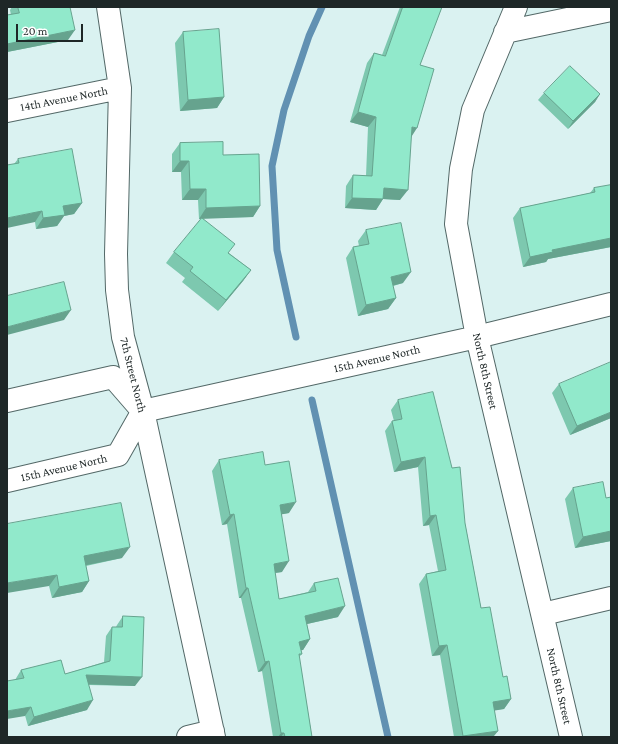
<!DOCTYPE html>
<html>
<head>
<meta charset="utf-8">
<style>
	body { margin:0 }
	#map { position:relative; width:618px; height:744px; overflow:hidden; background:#daf2f1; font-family:"Crimson Pro",serif }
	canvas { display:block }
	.frame { position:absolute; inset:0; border:8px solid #1e2727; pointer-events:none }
	.scale { position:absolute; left:16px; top:24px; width:67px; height:18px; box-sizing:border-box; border:2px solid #1e2727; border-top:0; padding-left:5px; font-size:12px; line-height:14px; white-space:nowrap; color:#1e2727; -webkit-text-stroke:3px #fff; paint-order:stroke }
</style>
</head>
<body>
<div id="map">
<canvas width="618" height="744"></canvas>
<div class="frame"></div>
<div class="scale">20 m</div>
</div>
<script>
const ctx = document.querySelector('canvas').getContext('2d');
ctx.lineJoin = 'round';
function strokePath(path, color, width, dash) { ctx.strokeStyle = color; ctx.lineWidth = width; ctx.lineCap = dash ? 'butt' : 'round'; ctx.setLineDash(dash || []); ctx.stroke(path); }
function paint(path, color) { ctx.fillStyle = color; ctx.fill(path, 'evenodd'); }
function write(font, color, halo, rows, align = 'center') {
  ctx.font = font + ' "Crimson Pro",serif'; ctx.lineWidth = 3; ctx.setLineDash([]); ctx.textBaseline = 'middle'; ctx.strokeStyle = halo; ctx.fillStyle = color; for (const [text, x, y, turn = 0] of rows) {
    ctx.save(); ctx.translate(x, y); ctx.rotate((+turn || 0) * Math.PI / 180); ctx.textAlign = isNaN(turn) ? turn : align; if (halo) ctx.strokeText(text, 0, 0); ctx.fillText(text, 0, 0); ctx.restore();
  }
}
strokePath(new Path2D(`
	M296,337L277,250L272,166L284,110L309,36L322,7
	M312,400L388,737`), '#6191b2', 7);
const minor = new Path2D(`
	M108,7L120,88L116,254L117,290L123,337L143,411L214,737
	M516,7L473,110L461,169L456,224L477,337L571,737
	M505,32L611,10
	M7,111L120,88
	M7,401L113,377L139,407
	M7,481L118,455L143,411L477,337L611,304
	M543,614L611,598
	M188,737L213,731`);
strokePath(minor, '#536867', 24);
strokePath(minor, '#fff', 22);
paint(new Path2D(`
	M12,7H70L68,40L7,52V15H11L10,10Z
	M400,7H442L420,65L411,136L400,200L383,199L376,210L345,208L346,186L353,175L366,176L368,127L350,122L367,63L374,53L382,55Z
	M183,32L224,97L217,108L180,111L175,43Z
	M544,93L600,94L595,102L568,129L538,100Z
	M180,143L223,155L260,206L253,217L203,218L229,253L251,270L243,281L218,311L182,282L185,278L166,263L174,252L202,218L199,219L198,200H182L181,172H172V154Z
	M18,159L82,203L74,214L64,216L57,226L36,229L35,222L14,164Z
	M611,185V247L548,259L546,262L523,267L513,218L520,208L590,193L594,188Z
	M366,230L403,283L393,286L396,298L388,309L358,316L346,258L353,247L359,246L358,241Z
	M559,384L611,418L570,435L552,393Z
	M398,400L465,523L481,608L503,677L511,699L504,709L494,710L498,731L493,737H454L440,655L432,656L419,584L426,574L438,571L429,525L423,526L418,467L394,472L385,431L392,421H394L391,410Z
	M219,460L265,465L289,513L282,514V572L275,573L279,599L308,592L314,583L338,617L307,624L310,639L303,650H301L302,654L299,657L312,737H273L262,671L258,672L241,598H239L227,524L222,525L212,471Z
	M573,488L606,498L611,497V541L575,548L565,499Z
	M7,524L122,558L86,566L89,581L82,592L52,598L49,586Z
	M123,616L135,686L89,685L87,710L28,726L15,680L21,670L65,674L104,662L106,636L112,627H116L117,625Z`), '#7dc8af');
paint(new Path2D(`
	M75,30L68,40L7,52V44Z
	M600,94L595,102L568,129L573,121Z
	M224,97L217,108L180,111L188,100Z
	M358,112L376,117L368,127L350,122Z
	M412,127L417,128L410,139Z
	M180,161H189L181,172H172Z
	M384,188L408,190L400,200L383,199L376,210L345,208L352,198Z
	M190,189H206L198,200H182Z
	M82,203L74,214L64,216L57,226L36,229L43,218L63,206Z
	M260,206L253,217L199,219L206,208Z
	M42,211L35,222L7,228V218Z
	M611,238V247L548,259L546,262L523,267L530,257L552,250Z
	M251,270L243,281L218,311L226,300Z
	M411,272L403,283L384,288L391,277Z
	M396,298L388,309L358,316L366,305Z
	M71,310L64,320L7,335V327Z
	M611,412V418L570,435L577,426Z
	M425,457L418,467L394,472L401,462Z
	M296,502L289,513L273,516L280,505Z
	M234,514L227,524L222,525L230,515Z
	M436,515L429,525L423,526L430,516Z
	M611,531V541L575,548L583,537Z
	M130,547L122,558L77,567L84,556Z
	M289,561L282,572L267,574L274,564Z
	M57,575L49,586L7,593V583Z
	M89,581L82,592L52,598L59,587Z
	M246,588H248L241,598H239Z
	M345,606L338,617L298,626L305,616Z
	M310,639L303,650L291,652L299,642Z
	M447,645L440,655L432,656L439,646Z
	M269,661L262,671L258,672L265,662Z
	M86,675L142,677L135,686L80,684Z
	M511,699L504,709L486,712L493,702Z
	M93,700L87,710L28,726L34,717Z
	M31,707L25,716L7,719V711Z
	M498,731L493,737H462L463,736Z
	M281,733H284L281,737H278Z`), '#66a38e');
const building = new Path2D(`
	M18,7H70L75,30L7,44V15L19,13Z
	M403,7H442L420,65L434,69L417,128L412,127L408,190L384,188L383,199L352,198L353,175L372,176L376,117L358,112L374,53L385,56Z
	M219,29L224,97L188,100L183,32Z
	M570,66L600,94L573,121L544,93Z
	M223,142V155L259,154L260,206L206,208V189H190L189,161H180V143Z
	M72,149L82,203L63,206L65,215L43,218L42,211L7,218V165L19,163L18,159Z
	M611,185V238L552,250L553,252L530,257L520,208L595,192L594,188Z
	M202,218L235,244L228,253L251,270L226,300L190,271L193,267L174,252Z
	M401,223L411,272L391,277L396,298L366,305L353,247L369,244L366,230Z
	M64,282L71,310L7,327V296Z
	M611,362V412L577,426L559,384Z
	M433,392L452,468L460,467L465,523L481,608L490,607L503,677L507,676L511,699L493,702L498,731L463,736L447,645L439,646L426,574L446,570L436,515L430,516L425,457L401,462L392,421L402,419L398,400Z
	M263,452L265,465L289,461L296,502L280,505L289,561L274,564L279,599L316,591L314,583L338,578L345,606L305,616L310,639L299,642L302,654H299L312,737H285L284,733H281L269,661L265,662L248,588H246L234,514L230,515L219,460Z
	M603,482L606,498L611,497V531L583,537L573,488Z
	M121,503L130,547L84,556L89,581L59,587L57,575L7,583V524Z
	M123,616L144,617L142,677L86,675L93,700L34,717L31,707L7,711V681L24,678L21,670L61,660L65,674L110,661L112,627H122Z`);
paint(building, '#91e9cb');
strokePath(building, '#66a38e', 1);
write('12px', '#1e2727', '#fff', [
	["14th Avenue North",64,99,-11],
	["15th Avenue North",377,359,-13],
	["North 8th Street",485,371,77],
	["7th Street North",133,375,76],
	["15th Avenue North",64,468,-13],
	["North 8th Street",559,686,77]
]);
</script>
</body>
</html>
